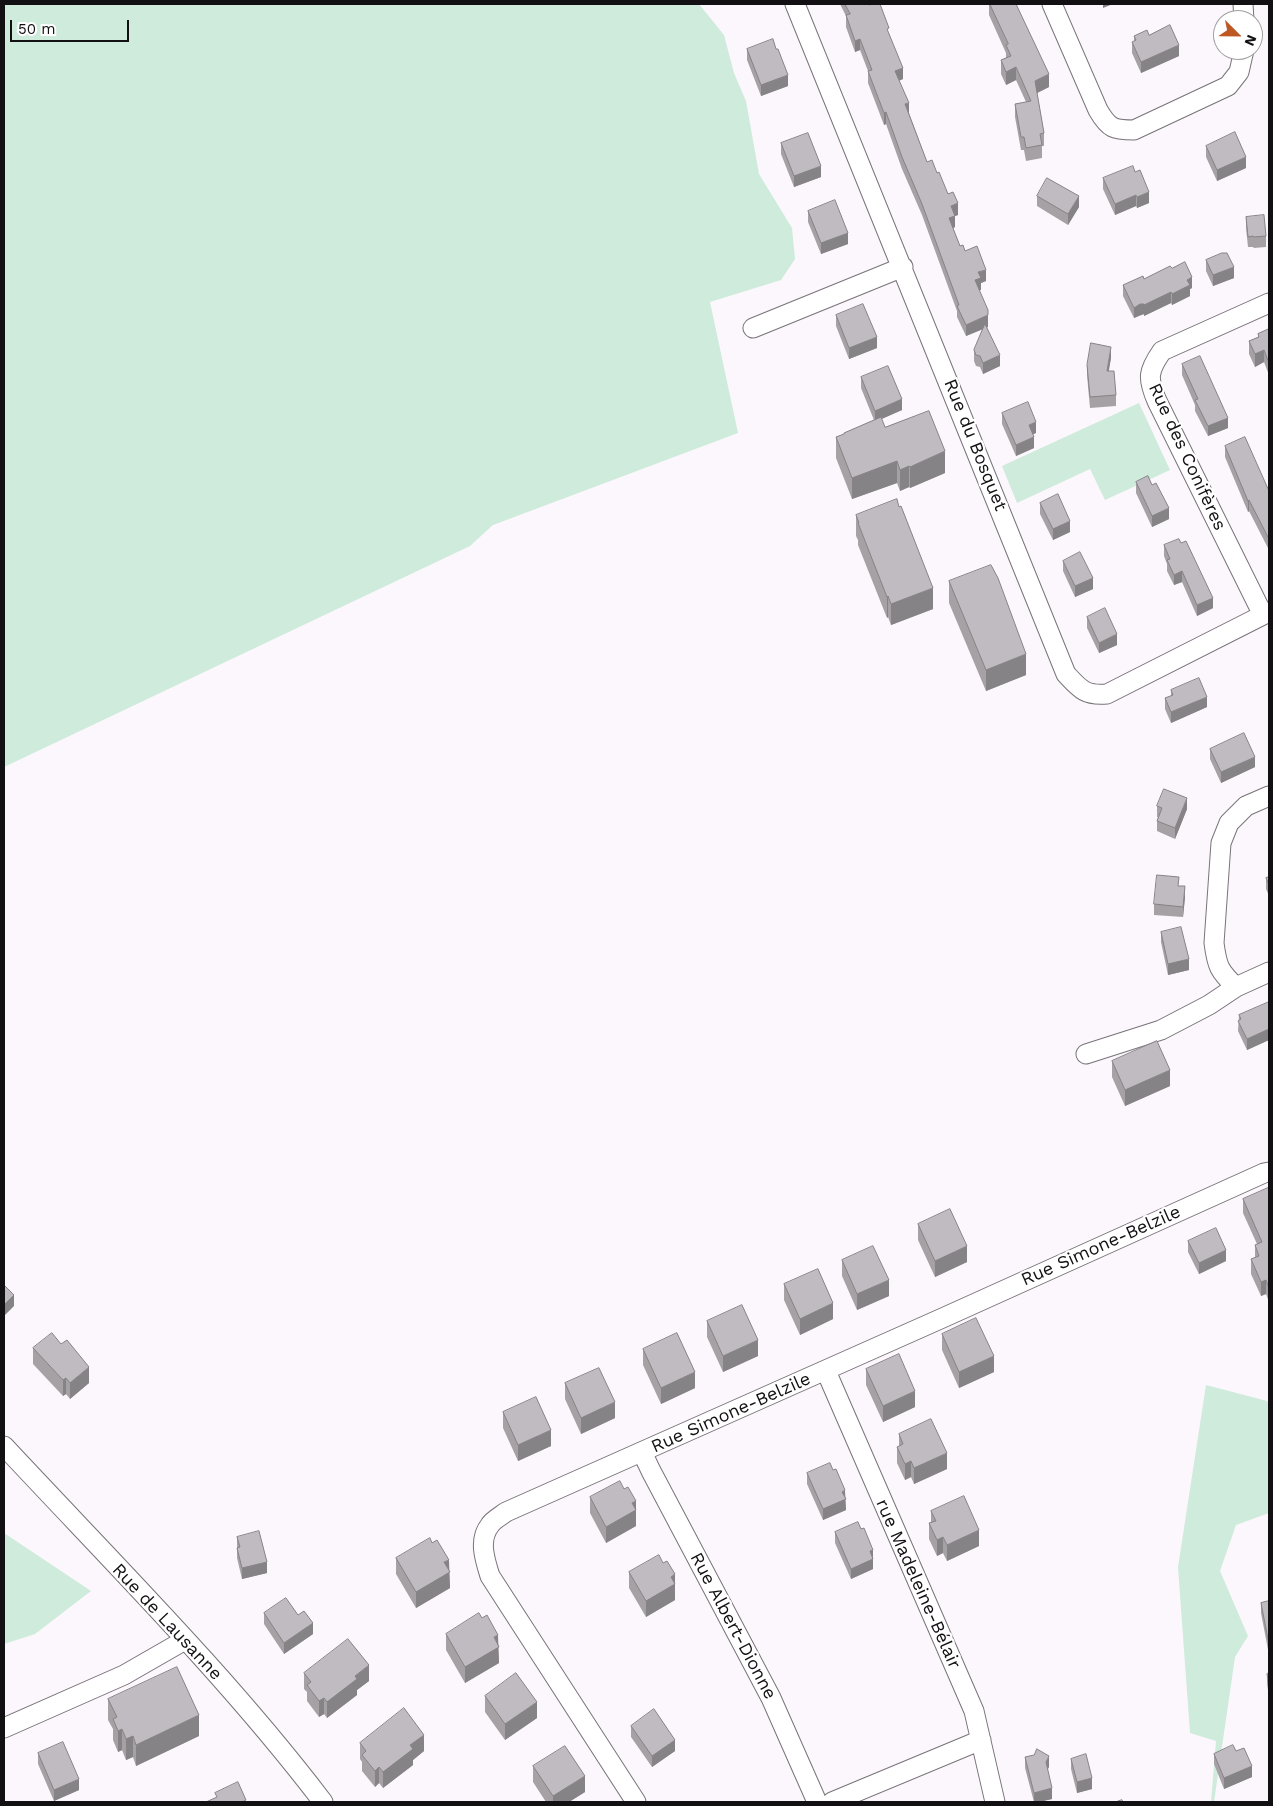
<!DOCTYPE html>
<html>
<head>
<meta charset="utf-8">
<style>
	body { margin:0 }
	#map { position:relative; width:1273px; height:1806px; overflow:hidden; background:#fcf7fc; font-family:"Work Sans",sans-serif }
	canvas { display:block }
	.frame { position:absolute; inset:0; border:5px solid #121012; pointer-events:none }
	.north { position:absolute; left:1213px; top:10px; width:50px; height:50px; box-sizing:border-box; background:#fff; border:1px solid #a09fa0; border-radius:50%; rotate:113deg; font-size:14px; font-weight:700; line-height:20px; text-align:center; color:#121012 }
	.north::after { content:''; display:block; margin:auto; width:18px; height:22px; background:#bd5825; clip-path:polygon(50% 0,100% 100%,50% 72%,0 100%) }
	.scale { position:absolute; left:10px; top:20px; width:119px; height:22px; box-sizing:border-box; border:2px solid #121012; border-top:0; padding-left:6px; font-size:15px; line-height:18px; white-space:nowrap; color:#121012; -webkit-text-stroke:4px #fff; paint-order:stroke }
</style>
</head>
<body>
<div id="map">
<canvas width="1273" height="1806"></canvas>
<div class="frame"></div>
<div class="north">N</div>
<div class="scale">50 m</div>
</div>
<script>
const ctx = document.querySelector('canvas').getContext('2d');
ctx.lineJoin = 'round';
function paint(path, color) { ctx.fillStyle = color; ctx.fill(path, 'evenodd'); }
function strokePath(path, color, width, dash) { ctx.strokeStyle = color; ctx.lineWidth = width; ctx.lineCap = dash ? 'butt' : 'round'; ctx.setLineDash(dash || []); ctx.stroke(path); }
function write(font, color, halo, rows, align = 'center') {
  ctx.font = font + ' "Work Sans",sans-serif'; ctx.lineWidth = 4.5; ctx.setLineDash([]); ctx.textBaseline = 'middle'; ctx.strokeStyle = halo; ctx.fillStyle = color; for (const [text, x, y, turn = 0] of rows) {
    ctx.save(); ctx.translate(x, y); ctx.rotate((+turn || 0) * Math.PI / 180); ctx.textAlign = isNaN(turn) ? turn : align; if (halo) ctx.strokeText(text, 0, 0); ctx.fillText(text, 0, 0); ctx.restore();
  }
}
paint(new Path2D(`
	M4,4H699L724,35L734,73L746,101L759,174L792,228L795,259L781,280L710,302L738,433L493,525L470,546L4,767Z
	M1139,403L1170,470L1105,500L1090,469L1017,503L1002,466Z
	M1206,1385L1267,1401L1269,1405V1513L1236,1525L1220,1571L1248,1636L1235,1657L1214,1802H1211L1216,1741L1190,1733L1178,1567Z
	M4,1533L91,1591L35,1634L4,1644Z`), '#ceebdb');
const minor = new Path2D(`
	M795,4L1066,674C1080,689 1085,696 1107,694L1269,612
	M1052,4L1098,110C1109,129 1114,130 1134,130L1228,86L1239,72L1244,50
	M1243,4L1244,20
	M753,328L903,267
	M1263,615L1157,401C1147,378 1148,371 1162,351L1269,303
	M1236,987C1219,971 1217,966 1214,943L1221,843L1229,823L1246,806L1269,796
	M1086,1054L1161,1030L1209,1005L1236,987L1269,972
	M826,1371L974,1711L995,1802
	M4,1446C112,1562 227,1676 323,1802
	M642,1452L651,1471L771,1698L817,1802
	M4,1728L124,1675L185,1640
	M636,1802L490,1576C485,1560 478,1540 490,1525C493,1520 501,1516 506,1512C759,1401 1012,1287 1264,1173L1269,1172
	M832,1802L981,1740`);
strokePath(minor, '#787378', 21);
strokePath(minor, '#fff', 19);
paint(new Path2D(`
	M840,4H869L889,34L903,79L899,81L909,113L927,162L937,173L958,215L955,216V227L953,228L960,246L965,251L986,281L981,283V290H979L988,327H987L1000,366L983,374L980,367L976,366L974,361V350L983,329L966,336L957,317V311L922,215L902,169L886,124L884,125L868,83V71L860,50L855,52L846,27V16Z
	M989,4H1016L1049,87L1037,93L1044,133V146H1042V158L1026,161L1024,150H1021L1015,117V104L1026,102L1016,80L1006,85L1001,74V60L1006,58V53L989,15Z
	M1149,35L1179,56L1141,73L1132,53V42L1134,41V36Z
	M747,49L788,86L761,96L747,60Z
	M781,143L821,177L794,187L781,154Z
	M1206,146L1246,168L1217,181L1206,157Z
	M1103,178L1149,203L1137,208L1136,206L1115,215L1103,189Z
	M1037,196L1079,207L1068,225L1037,206Z
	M808,211L848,244L821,254L808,222Z
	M1246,217L1266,236V247L1254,248L1253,247H1248L1246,228Z
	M1206,260L1234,278L1213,286L1206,271Z
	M1172,268L1192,288L1190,289V296L1172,305L1171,303L1144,316V314L1140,315L1134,318L1123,296V285L1144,279Z
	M836,315L877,348L849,359L836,326Z
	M1269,329V375L1264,362L1255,367L1249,354V341L1258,337V334Z
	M1111,358L1108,371L1116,395V406L1090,408L1087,375V365Z
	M1182,364L1228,428L1208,436L1195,411V405L1182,375Z
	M861,377L902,410L881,419L885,427L945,473L910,488L909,487L900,491L897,483L852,499L836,458V437L844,435V433L874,420L861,388Z
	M1002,413L1036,433L1033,434L1034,448L1016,456L1002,424Z
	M1225,446L1269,491V550L1249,511L1248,512L1225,457Z
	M1136,482L1169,519L1152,527L1136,493Z
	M1040,503L1070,532L1053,540L1040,514Z
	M856,515L933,609L891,625L888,617L887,618L858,545V540L856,536Z
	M1164,545L1213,608L1197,616L1182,582L1174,585L1167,571V564L1164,556Z
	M1063,561L1093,589L1075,597L1063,571Z
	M949,581L1026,675L986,691L949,603Z
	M1087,617L1117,645L1099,653L1087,628Z
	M1171,690L1207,707L1171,723L1165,709V698L1171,696Z
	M1210,749L1255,767L1221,783L1210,759Z
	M1157,806L1187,809L1175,839L1157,831V821L1158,817H1157Z
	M1269,877V896L1266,889V878Z
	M1179,886L1185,897L1183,917L1154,915V904Z
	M1161,932L1189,970L1168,975L1161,942Z
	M1269,1003V1040L1247,1050L1238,1031L1239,1015Z
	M1112,1061L1170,1086L1125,1106L1112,1077Z
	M1269,1190V1302L1266,1294L1261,1296L1251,1274V1259L1255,1258V1245L1257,1244L1243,1213V1199Z
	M918,1224L967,1262L935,1277L918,1240Z
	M1188,1241L1226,1261L1199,1274L1188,1252Z
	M842,1260L889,1296L857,1310L842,1276Z
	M784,1284L833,1319L800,1335L784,1300Z
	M707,1321L758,1356L723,1372L707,1337Z
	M942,1334L994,1372L959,1388L942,1350Z
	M33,1348L89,1383L70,1399L66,1394L63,1396L33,1364Z
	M643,1349L695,1388L661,1404L643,1365Z
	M866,1369L915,1407L883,1422L866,1385Z
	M565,1383L615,1418L581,1434L565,1399Z
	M503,1412L551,1446L518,1461L503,1428Z
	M899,1434L947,1469L914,1484L911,1477L905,1480L897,1463V1447L899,1446Z
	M807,1473L845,1498L846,1510L823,1520L807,1484Z
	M624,1489L636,1501V1526L606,1543L590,1513V1497Z
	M931,1511L979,1546L947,1561L943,1553L937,1556L929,1539V1523H931Z
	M835,1532L873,1558V1569L851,1579L835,1543Z
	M237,1537L267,1573L242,1579L237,1558Z
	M396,1558L449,1570L450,1588L416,1608L396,1574Z
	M663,1563L675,1574V1600L646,1617L629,1588V1572Z
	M1269,1601V1655L1261,1613V1603Z
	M264,1613L298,1615L313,1634L284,1654L264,1624Z
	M446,1634L498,1645L499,1663L465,1683L446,1650Z
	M304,1673L369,1681L357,1690V1695L327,1718L324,1714L319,1717L307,1701V1692L304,1689Z
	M1269,1673V1696L1267,1684V1674Z
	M485,1696L537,1718L505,1740L485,1712Z
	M108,1699L199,1736L136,1766L133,1757L126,1760L122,1750L118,1752L113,1740V1729L108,1720Z
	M631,1726L675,1751L652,1767L631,1737Z
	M360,1743L424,1751L413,1760V1765L383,1788L379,1783L375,1787L362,1771V1762L360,1759Z
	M1236,1751L1252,1777L1224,1789L1214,1764V1754Z
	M38,1753L79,1790L54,1801L38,1764Z
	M1025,1757L1049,1767L1047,1769L1052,1799L1039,1802H1034L1025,1768Z
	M1071,1759L1092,1789L1077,1793L1071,1769Z
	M533,1766L585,1792L569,1802H546L533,1782Z`), '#a5a1a5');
paint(new Path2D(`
	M1103,4H1113L1103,8Z
	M860,39V50L855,52V41Z
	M1179,45V56L1141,73V62Z
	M1016,67V80L1006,85V72Z
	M903,68V79L895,82V71Z
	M1049,74V87L1035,94V81Z
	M788,75V86L761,96V85Z
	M909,103V115L905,104Z
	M886,112V124L884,125V113Z
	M1246,157V168L1217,181V170Z
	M821,166V177L794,187V176Z
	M1149,192V203L1137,208V197Z
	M1136,195V206L1115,215V204Z
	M1079,196V207L1068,225V214Z
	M958,203V215L955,216V227L949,230V218L951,206Z
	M848,233V244L821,254V243Z
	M1234,267V278L1213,286V275Z
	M986,270V281L981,283V290L975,292V280L978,272Z
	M1192,277V288L1190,289V296L1172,305V294L1187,280Z
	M1171,292V303L1144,316V305Z
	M1140,304H1144V314L1134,318V308Z
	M988,315V327L966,336V325Z
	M877,337V348L849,359V348Z
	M1111,347V358L1107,382V371Z
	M1264,350V362L1255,367V354Z
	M1000,355V366L983,374V363Z
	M902,399V410L875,422V411Z
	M1228,418V428L1208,436V426Z
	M1036,422V433L1029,436V425Z
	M1034,437V448L1016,456V445Z
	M945,451V473L910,488V467Z
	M897,461V483L852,499V478Z
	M909,466V487L900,491V470Z
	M1249,500V511L1248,512V501Z
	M1169,508V519L1152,527V516Z
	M1070,521V532L1053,540V529Z
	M1182,571V582L1174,585V575Z
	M1093,578V589L1075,597V586Z
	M933,588V609L891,625V604Z
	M888,596V617L887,618V597Z
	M1213,598V608L1197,616V605Z
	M1117,634V645L1099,653V643Z
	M1026,654V675L986,691V670Z
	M1207,697V707L1171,723V712Z
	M1255,757V767L1221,783V772Z
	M1187,798V809L1175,839V828Z
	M1185,886V897L1183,917V907Z
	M1189,959V970L1168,975V964Z
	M1269,1029V1040L1247,1050V1039Z
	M1170,1070V1086L1125,1106V1090Z
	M967,1246V1262L935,1277V1261Z
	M1226,1250V1261L1199,1274V1263Z
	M889,1280V1296L857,1310V1294Z
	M1266,1280V1294L1261,1296V1282Z
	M14,1295V1306L4,1316V1305Z
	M833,1303V1319L800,1335V1319Z
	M758,1340V1356L723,1372V1356Z
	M994,1356V1372L959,1388V1372Z
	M89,1367V1383L70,1399V1383Z
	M695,1372V1388L661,1404V1388Z
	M66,1378V1394L63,1396V1380Z
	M915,1391V1407L883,1422V1406Z
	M615,1402V1418L581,1434V1418Z
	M551,1430V1446L518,1461V1445Z
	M947,1453V1469L914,1484V1468Z
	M911,1461V1477L905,1480V1464Z
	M845,1490L846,1510L823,1520V1509L842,1492Z
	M636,1501V1526L606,1543V1527L632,1503Z
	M979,1530V1546L947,1561V1545Z
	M943,1537V1553L937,1556V1540Z
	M873,1550V1569L851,1579V1569L870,1551Z
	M449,1560L450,1588L416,1608V1592L444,1562Z
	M267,1562V1573L242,1579V1568Z
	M675,1574V1600L646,1617V1601L671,1577Z
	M313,1623V1634L284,1654V1643Z
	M498,1635L499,1663L465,1683V1667L494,1637Z
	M369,1665V1681L357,1690V1695L327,1718V1702L355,1676Z
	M324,1698V1714L319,1717V1701Z
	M537,1702V1718L505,1740V1724Z
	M199,1715V1736L136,1766V1745Z
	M122,1729V1750L118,1752V1731Z
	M424,1735V1751L413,1760V1765L383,1788V1772L410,1745Z
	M133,1736V1757L126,1760V1739Z
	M675,1740V1751L652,1767V1756Z
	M1049,1756V1767L1046,1773V1762Z
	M1252,1766V1777L1224,1789V1778Z
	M379,1767V1783L375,1787V1771Z
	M585,1776V1792L569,1802H553V1796Z
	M1092,1778V1789L1077,1793V1782Z
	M79,1779V1790L54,1801V1790Z
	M1052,1788V1799L1039,1802H1034V1793Z
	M5,1789V1800L4,1801V1790Z`), '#868386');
const building = new Path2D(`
	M845,4H869V5L872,4H880L889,28L887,29L903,68L895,71L909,103L905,104L927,162L932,160L937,173L939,172L948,194L953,192L958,203L951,206L955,216L949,218L960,246L963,245L965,251L977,246L986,270L978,272L981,278L975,280L988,310V315L966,325L957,306L959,305L922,204L902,157L886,112L884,113L868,71L872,70L860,39L855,41L846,15L850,14Z
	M990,4H1016L1049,74L1035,81L1044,133L1040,134L1042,145L1026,148L1024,137H1021L1015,104L1031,101L1016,67L1006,72L1001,60L1011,56L1006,45L1008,44Z
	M1170,25L1179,45L1141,62L1132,42L1136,40L1134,36L1147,30L1149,35Z
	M773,39L776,49H778L788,75L761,85L747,49Z
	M1235,132L1246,157L1217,170L1206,146Z
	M808,133L821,166L794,176L781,143Z
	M1133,166L1135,172L1140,170L1149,192L1137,197L1136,195L1115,204L1103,178Z
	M1047,178L1079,196L1068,214L1037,196Z
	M835,200L848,233L821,243L808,211Z
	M1264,215L1266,236L1254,237L1253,236L1248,237L1246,217Z
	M1222,253H1227L1234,267L1213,275L1206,260Z
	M1185,262L1192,277L1187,280L1190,285L1172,294L1171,292L1144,305V304H1140L1134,308L1123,285L1143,276L1144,279L1170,266L1172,268Z
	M863,304L877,337L849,348L836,315Z
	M985,324L1000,355L983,363L980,356L976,355L974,350Z
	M1269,329V363L1264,350L1255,354L1249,341L1259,337L1258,334Z
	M1091,343L1111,347L1107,371H1114L1116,395L1090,397L1087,365Z
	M1200,356L1228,418L1208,426L1195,400L1198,399L1182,364Z
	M888,366L902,399L875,411L861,377Z
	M1028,402L1036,422L1029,425L1034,437L1016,445L1002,413Z
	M929,411L945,451L910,467L909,466L900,470L897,461L852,478L836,437L844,434V433L881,417L885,427Z
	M1245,437L1269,491V539L1249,500L1248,501L1225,446Z
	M1148,476L1152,485L1156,483L1169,508L1152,516L1136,482Z
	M1058,494L1070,521L1053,529L1040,503Z
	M897,499L899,507L901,506L933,588L891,604L888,596L887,597L858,523H859L856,515Z
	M1179,539L1181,543L1186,541L1213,598L1197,605L1182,571L1174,575L1167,560L1170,559L1164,545Z
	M1080,552L1093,578L1075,586L1063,561Z
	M991,565L998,578L1026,654L986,670L949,581Z
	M1105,608L1117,634L1099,643L1087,617Z
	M1199,678L1207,697L1171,712L1165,698L1173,695L1171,690Z
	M1244,733L1255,757L1221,772L1210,749Z
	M1164,789L1187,798L1175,828L1157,821L1162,808L1157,806Z
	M1157,875L1179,877L1178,886H1185L1183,907L1154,904Z
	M1269,877V885L1266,878Z
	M1181,927L1189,959L1168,964L1161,932Z
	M1269,1002V1029L1247,1039L1238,1021L1241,1019L1239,1015Z
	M1157,1041L1170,1070L1125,1090L1112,1061Z
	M1268,1188L1269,1190V1288L1266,1280L1261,1282L1251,1259L1259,1256L1255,1245L1262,1242L1243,1199Z
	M950,1209L967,1246L935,1261L918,1224Z
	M1216,1228L1226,1250L1199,1263L1188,1241Z
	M873,1246L889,1280L857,1294L842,1260Z
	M818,1269L833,1303L800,1319L784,1284Z
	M4,1285L14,1295L4,1305Z
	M742,1305L758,1340L723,1356L707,1321Z
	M976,1318L994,1356L959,1372L942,1334Z
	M52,1333L61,1344L67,1340L89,1367L70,1383L66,1378L63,1380L33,1348Z
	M677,1333L695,1372L661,1388L643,1349Z
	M899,1354L915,1391L883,1406L866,1369Z
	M599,1368L615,1402L581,1418L565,1383Z
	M536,1397L551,1430L518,1445L503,1412Z
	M931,1419L947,1453L914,1468L911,1461L905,1464L897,1447L903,1444L899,1434Z
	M830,1463L833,1470L836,1469L845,1490L842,1492L846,1499L823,1509L807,1473Z
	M620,1481L624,1489L628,1487L636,1501L632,1503L636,1510L606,1527L590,1497Z
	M964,1496L979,1530L947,1545L943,1537L937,1540L929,1523L936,1521L931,1511Z
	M858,1522L861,1529L864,1528L873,1550L870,1551L873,1559L851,1569L835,1532Z
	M259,1531L267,1562L242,1568L237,1548L240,1547L237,1537Z
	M430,1538L432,1543L437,1540L449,1560L444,1562L450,1572L416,1592L396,1558Z
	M659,1555L663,1563L667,1561L675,1574L671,1577L675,1584L646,1601L629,1572Z
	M286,1598L298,1615L304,1611L313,1623L284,1643L264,1613Z
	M1269,1601V1644L1261,1603Z
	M479,1613L482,1618L487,1615L498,1635L494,1637L499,1647L465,1667L446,1634Z
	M348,1639L369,1665L355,1676L357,1679L327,1702L324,1698L319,1701L307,1685L311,1682L304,1673Z
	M177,1667L199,1715L136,1745L133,1736L126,1739L122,1729L118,1731L113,1719L117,1717L108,1699Z
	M516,1673L537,1702L505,1724L485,1696Z
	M1269,1673V1686L1267,1674Z
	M404,1708L424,1735L410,1745L413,1749L383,1772L379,1767L375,1771L362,1755L366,1751L360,1743Z
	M654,1709L675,1740L652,1756L631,1726Z
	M63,1742L79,1779L54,1790L38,1753Z
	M1233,1745L1236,1751L1244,1748L1252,1766L1224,1778L1214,1754Z
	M565,1746L585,1776L553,1796L533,1766Z
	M1037,1749L1049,1756L1046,1762L1052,1788L1034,1793L1025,1757L1034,1755Z
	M1086,1754L1092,1778L1077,1782L1071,1759Z
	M238,1782L246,1800L242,1802H206L217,1797L215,1793Z
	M1122,1800L1123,1802H1116Z`);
paint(building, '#c0bbc0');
strokePath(building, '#868386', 1);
write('18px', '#121012', '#fff', [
	["Rue du Bosquet",975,445,68],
	["Rue des Conifères",1187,457,65],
	["Rue Simone-Belzile",1101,1246,-24],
	["Rue Simone-Belzile",731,1413,-24],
	["rue Madeleine-Bélair",918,1584,66],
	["Rue de Lausanne",167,1622,47],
	["Rue Albert-Dionne",733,1626,62]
]);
</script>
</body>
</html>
